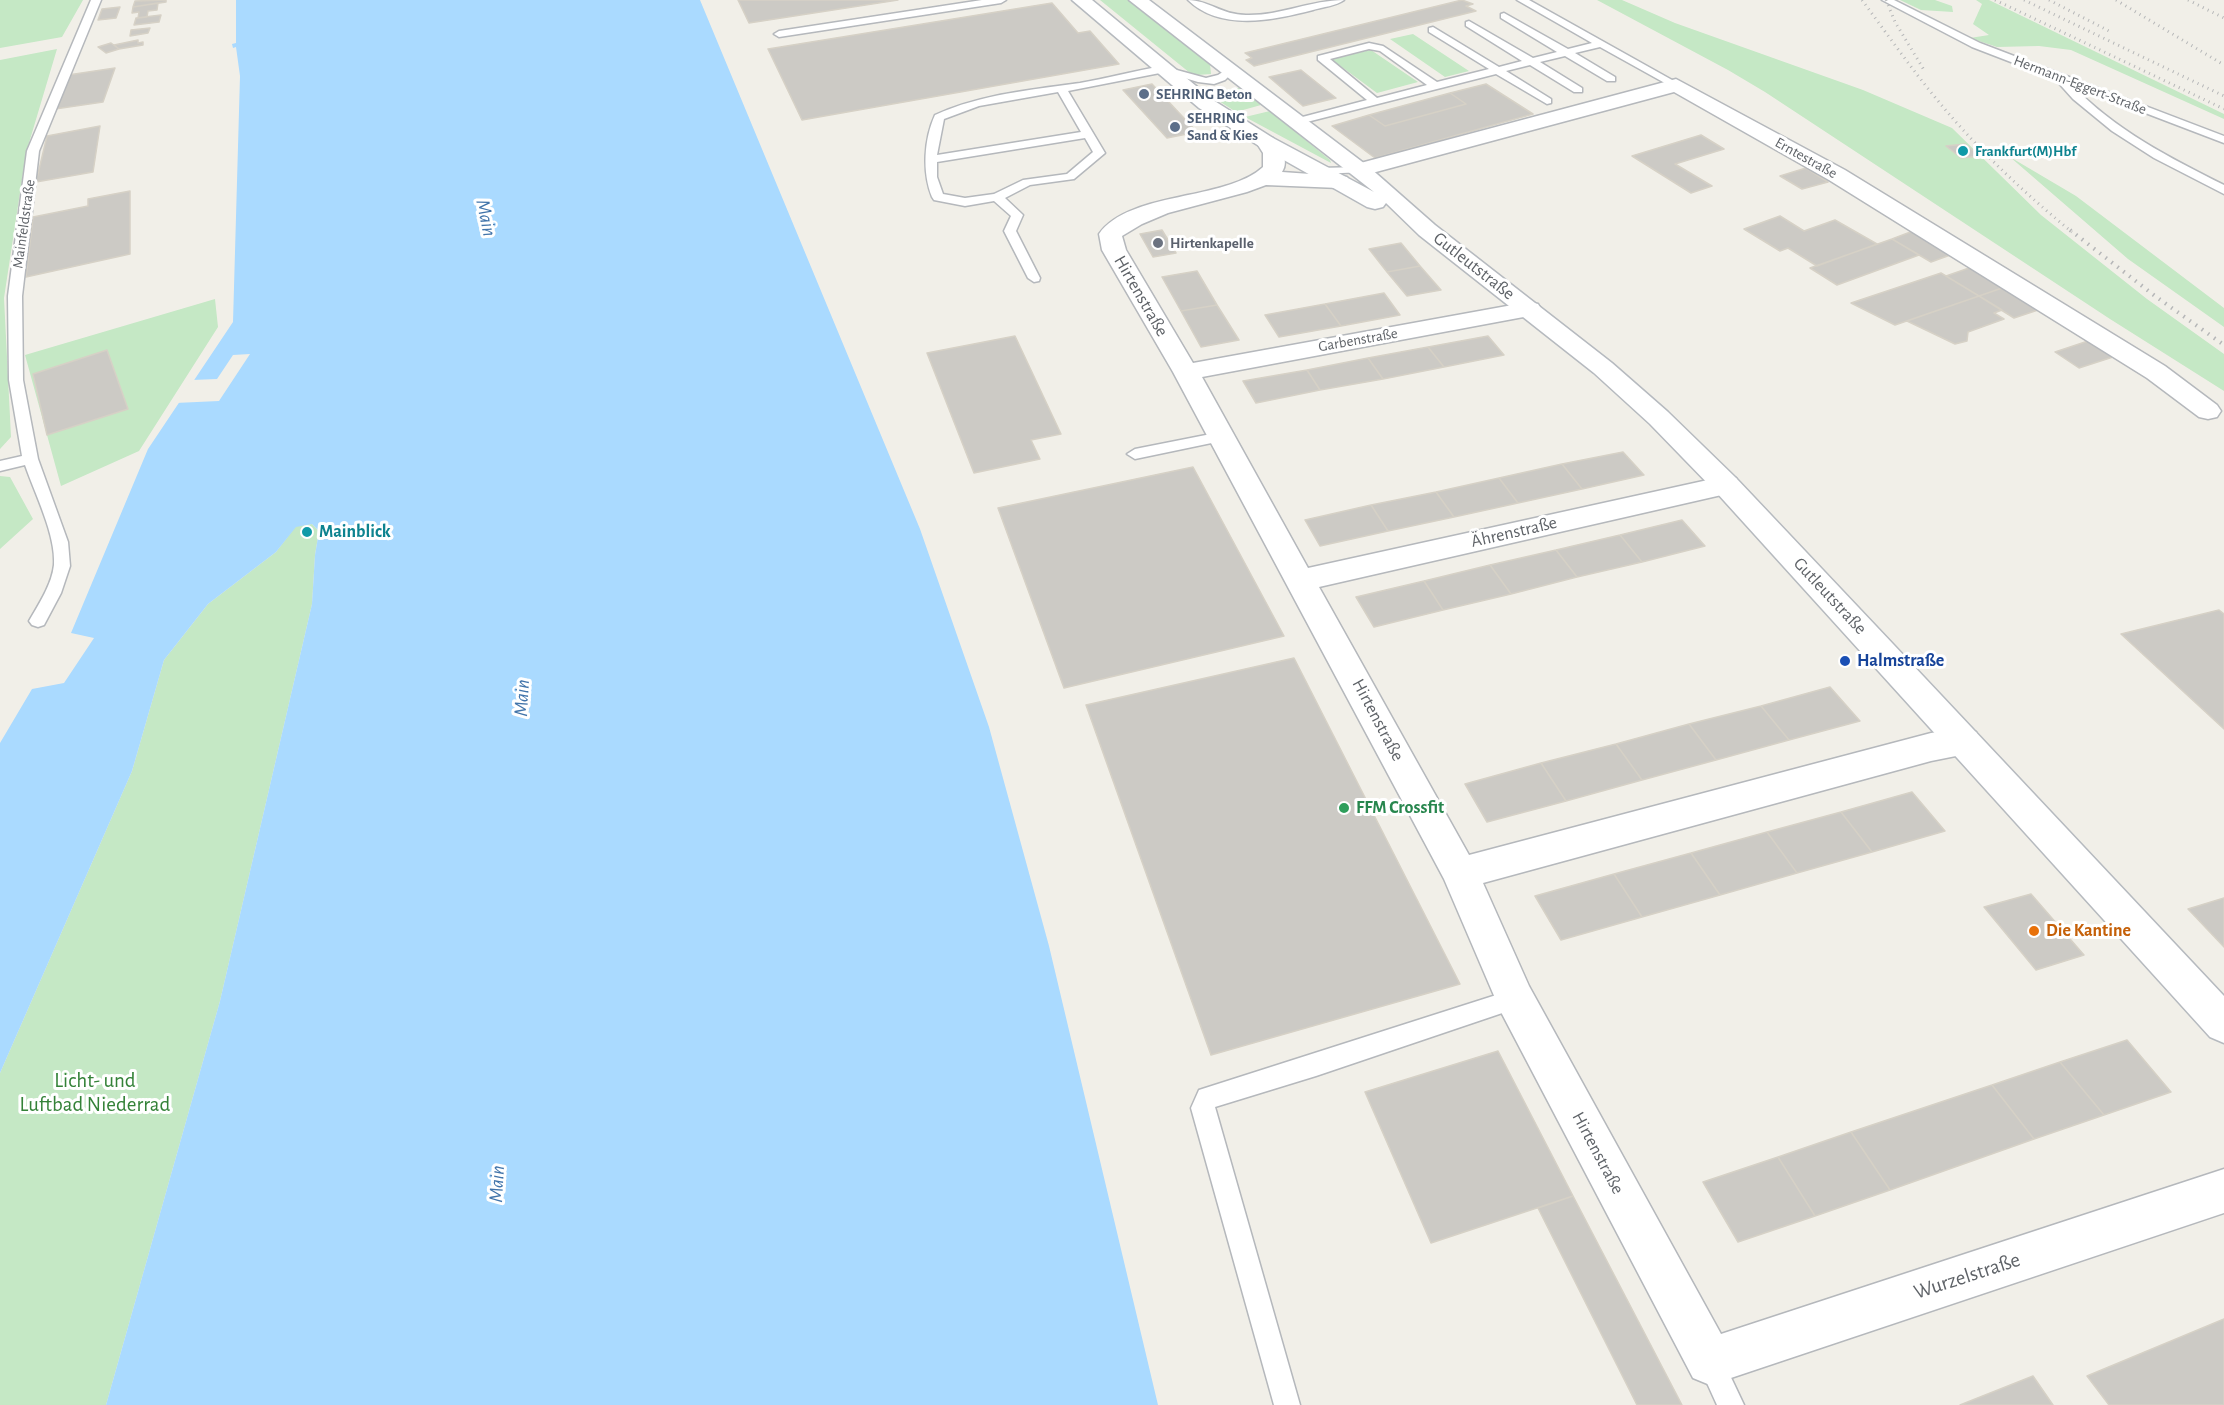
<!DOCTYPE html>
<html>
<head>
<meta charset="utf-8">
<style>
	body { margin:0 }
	canvas { display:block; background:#f1efe8 }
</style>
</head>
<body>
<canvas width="2224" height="1405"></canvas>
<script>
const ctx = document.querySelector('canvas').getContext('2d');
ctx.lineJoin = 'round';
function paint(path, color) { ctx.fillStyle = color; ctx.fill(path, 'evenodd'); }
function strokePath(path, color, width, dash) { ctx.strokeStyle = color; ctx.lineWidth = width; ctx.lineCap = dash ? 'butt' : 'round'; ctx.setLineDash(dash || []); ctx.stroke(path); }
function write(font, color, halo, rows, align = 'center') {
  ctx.font = font + ' "Alegreya Sans",sans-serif'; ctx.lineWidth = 6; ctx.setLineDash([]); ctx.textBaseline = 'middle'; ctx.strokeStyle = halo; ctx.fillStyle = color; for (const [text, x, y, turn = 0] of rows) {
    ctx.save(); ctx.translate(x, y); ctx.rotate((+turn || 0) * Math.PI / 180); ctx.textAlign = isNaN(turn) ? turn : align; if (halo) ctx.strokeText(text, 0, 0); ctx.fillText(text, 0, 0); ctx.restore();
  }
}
paint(new Path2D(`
	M0,0H83L62,37L0,48Z
	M1100,0H1129L1210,64L1211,74L1197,75L1190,73Z
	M1597,0H1622L1675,23L1863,90L1952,128L2041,215L2147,299L2224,354V391L2110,319L1765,92L1728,70Z
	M1900,0H1935L1952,6L1953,12L1921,10Z
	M1976,0H1989L2224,114V119L2071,50L2039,46L1997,47L1970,38L1989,35L1973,24L1982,4Z
	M1413,34L1469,71L1445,77L1390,39Z
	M57,49L26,153L4,298L11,437L0,449V60Z
	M1371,50L1418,82L1377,93L1331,59Z
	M1239,88L1261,105L1236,112L1205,92Z
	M1270,111L1330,160L1331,163L1245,117Z
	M2010,157L2076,196L2224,308V327L2128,259Z
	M215,299L218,327L139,451L61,486L25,355Z
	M0,476L10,477L33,519L0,549Z
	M312,524L319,531L315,555L312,604L220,1001L106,1405H0V1073L132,771L164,660L208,604L276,552L296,526Z`), '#c5e8c5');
paint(new Path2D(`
	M236,0H700L920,529L989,727L1049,946L1158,1405H106L220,1001L312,604L315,555L319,531L312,524L296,527L276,552L208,604L164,660L132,771L0,1073V743L32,689L64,683L94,638L71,633L148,449L233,322L240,76L236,47L233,48L232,44L236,43Z`), '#aadaff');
paint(new Path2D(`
	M250,354L219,401L175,403L192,380L217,379L233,355Z`), '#f1efe8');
const building = new Path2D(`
	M166,0V2L133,7L135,1Z
	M738,0H898L749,23Z
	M1462,0L1473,4L1466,6L1476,11L1254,66L1246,60L1252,58L1245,53Z
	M158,3L157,10L148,11L147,17L138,18L139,12L132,13L133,7Z
	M1052,3L1078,33L1090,31L1119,64L802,120L768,49Z
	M120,7L116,18L98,20L102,9Z
	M161,15L159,22L134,25L136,18Z
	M150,28L148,33L130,36L131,30Z
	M138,40V43L143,42V45L119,49L114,45Z
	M111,43L119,49L106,53L98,47Z
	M115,68L103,102L55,109L68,75Z
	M1301,70L1336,98L1303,106L1269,77Z
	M1152,84L1197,132L1167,138L1123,90Z
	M1486,84L1533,114L1375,158L1332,126L1369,115L1385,126L1466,104L1450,93Z
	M1450,93L1466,104L1385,126L1369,115Z
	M100,126L93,172L36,182L47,136Z
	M1701,135L1724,149L1675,164L1712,186L1691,193L1632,156Z
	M1965,144L1980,156L1961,158L1946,146Z
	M1806,168L1828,182L1802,189L1780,176Z
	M130,191V254L26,277L33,217L88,206V199Z
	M1780,216L1804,231L1835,220L1877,244L1817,266L1788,248L1780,251L1744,229Z
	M1162,230L1176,253L1153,257L1140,234Z
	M1913,231L1953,254L1931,262L1892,239Z
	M1892,239L1919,255L1837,285L1810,268Z
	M1401,243L1420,266L1387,272L1369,249Z
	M1420,266L1441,290L1407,296L1387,272Z
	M1972,267L2005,287L1979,296L1946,276Z
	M1197,271L1217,305L1181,311L1162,277Z
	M1941,273L1979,296L1895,325L1851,303Z
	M2005,287L2041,309L2014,318L1979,296Z
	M1384,293L1400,315L1341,326L1325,304Z
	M1979,296L2002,310L1994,313L2004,319L1968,332L1967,341L1955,344L1907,321Z
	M1325,304L1341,326L1279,337L1265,315Z
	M1217,305L1239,340L1201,347L1181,311Z
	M1015,336L1061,434L1031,440L1040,459L974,473L927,353Z
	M1488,336L1504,355L1444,367L1428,347Z
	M2091,340L2116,356L2079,368L2055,352Z
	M1428,347L1444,367L1383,379L1368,358Z
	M107,350L128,409L47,435L33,374Z
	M1368,358L1383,379L1320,390L1307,370Z
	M1307,370L1320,390L1256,403L1243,381Z
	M1623,452L1644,475L1582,489L1562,464Z
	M1562,464L1582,489L1518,503L1499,478Z
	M1193,467L1284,636L1064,688L998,508Z
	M1499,478L1518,503L1454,517L1436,492Z
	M1436,492L1454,517L1388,531L1371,505Z
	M1371,505L1388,531L1320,546L1305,520Z
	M1682,520L1705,546L1642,562L1620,535Z
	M1620,535L1642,562L1577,577L1556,550Z
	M1556,550L1577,577L1511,594L1490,565Z
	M1490,565L1511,594L1443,610L1424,581Z
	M1424,581L1443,610L1374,627L1356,597Z
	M2219,610L2224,614V729L2121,634Z
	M1294,658L1460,984L1211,1055L1086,705Z
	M1830,687L1860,721L1789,740L1761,706Z
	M1761,706L1789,740L1716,760L1689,724Z
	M1689,724L1716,760L1642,780L1616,744Z
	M1616,744L1642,780L1566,801L1541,763Z
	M1541,763L1566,801L1487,822L1465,784Z
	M1912,792L1945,831L1872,852L1841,812Z
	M1841,812L1872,852L1797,873L1767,832Z
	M1767,832L1797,873L1720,895L1691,853Z
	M1691,853L1720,895L1642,917L1614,874Z
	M1614,874L1642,917L1561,940L1535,896Z
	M2031,894L2084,955L2036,970L1984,907Z
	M2224,898V947L2188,909Z
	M2127,1040L2171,1092L2104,1115L2060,1062Z
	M1498,1051L1573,1196L1431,1243L1365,1092Z
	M2060,1062L2104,1115L2034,1139L1992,1085Z
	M1992,1085L2034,1139L1890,1190L1851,1132Z
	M1851,1132L1890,1190L1815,1216L1778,1157Z
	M1778,1157L1815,1216L1738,1242L1703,1182Z
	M1573,1196L1682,1405H1637L1538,1208Z
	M2224,1319V1405H2109L2087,1376Z
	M2033,1376L2053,1405H1960Z`);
paint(building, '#cccac5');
strokePath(building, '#d6d1c6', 1.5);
const service = new Path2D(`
	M91,0H101L39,151L22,296L23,380L38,459L68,542L70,566L61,593L44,625L38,627L32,625L29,621C39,604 52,584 54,565C56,535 35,494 25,465L0,471V461L22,456L9,380L8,296L27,151Z
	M982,0H1006L1001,3L779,37L774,34L779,31Z
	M1188,0C1208,0 1222,15 1246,15C1280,16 1311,0 1344,0C1336,6 1323,7 1313,10C1274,20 1221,32 1188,0Z
	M1517,0H1529L1681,85L1676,88L1672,87L1600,47L1575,53L1615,77V81H1607L1565,56L1540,62L1582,88V92H1574L1530,65L1506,71L1551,99V103L1547,104L1496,74L1295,125L1289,122L1291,120L1367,100L1318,60V56L1369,43L1383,46L1437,82L1489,69L1429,32V28L1433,27L1499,67L1522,61L1466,26V22L1469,21L1533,58L1557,52L1501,18V14L1504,13L1568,49L1592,43ZM1369,49L1380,51L1427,85L1377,98L1330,59Z
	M1882,0H1894L1980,43L2224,136V143L2072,85C2115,130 2170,158 2224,185V194L2154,158L2112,131L2073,99L2055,79L1972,47Z
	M1162,66L1206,78L1218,75L1229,68L1234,71L1225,80L1214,84L1198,82L1165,72L1068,91L1105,153L1074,179L1030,185L1005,198L1023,215L1016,231L1040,278L1039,281L1034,282L1028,278L1004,231L1011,216L994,201L965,206L934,200L932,197C922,172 924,139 935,115C981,94 1031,90 1080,83C1108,78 1135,71 1162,66ZM1058,92L1081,132L937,155L944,119L979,106ZM1085,138L1093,152L1067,174L1023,180L994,194L965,198L943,194L937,177V162Z
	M1361,167L1365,168V172L1319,174L1313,171L1319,168Z
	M1221,432L1228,437L1226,440L1135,459L1127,454L1135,449Z
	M1515,989L1523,992L1526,999L1523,1006L1316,1076L1215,1107L1300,1405H1274L1191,1108L1199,1090Z
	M1710,1348L1719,1352L1744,1405H1717L1697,1361L1701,1352Z`);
const minor = new Path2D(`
	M1676,79L1845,170L2165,366L2217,405L2221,411L2217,417L2208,419L2199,417L2147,378L1829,180L1674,92L1361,176L1353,175L1350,170L1353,165Z
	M1266,136L1273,138C1280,148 1290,160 1282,172L1339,176L1347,177L1350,182L1347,187L1339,188L1266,185L1247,192L1168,213L1142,224L1122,236L1126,250L1193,363L1529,302L1538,304L1541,309L1538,314L1529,316L1202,377L1308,568L1726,476L1736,478L1740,485L1736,492L1726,494L1319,587L1469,855L1931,733L1964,728L1976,732L1981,742L1976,752L1931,761L1483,883L1529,986L1721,1334L2224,1169V1213L1710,1385L1693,1378L1501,1012L1444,879L1173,372L1102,250L1099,234C1129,191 1226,201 1263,167V153L1256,142L1259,138Z`);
const secondary = new Path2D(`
	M1072,0H1092L1213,100L1273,138L1374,192L1129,0H1149L1369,167L1435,225L1612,363L1668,412L1736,478L1893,644L2224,996V1043L2210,1037L1716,492L1650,424L1594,373L1419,235L1386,203L1383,207L1375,209L1367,207L1259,146L1199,108Z`);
strokePath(service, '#b5b8bc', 3);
strokePath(minor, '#b5b8bc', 3);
strokePath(secondary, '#b6babf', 3);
paint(service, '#fff');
paint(minor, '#fff');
paint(secondary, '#fff');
strokePath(new Path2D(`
	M1862,0C1890,38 1918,78 1949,114C1986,157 2028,196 2072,232
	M1886,0L1895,22L1924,70
	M1995,0L2224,109
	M2024,0L2224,96
	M2049,0L2111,32
	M2116,0L2224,65
	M2188,0L2224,18`), '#b6b7b8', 3, [1, 4.5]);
strokePath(new Path2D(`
	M2070,230L2155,296L2224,345`), '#b6b7b8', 4, [1.5, 6]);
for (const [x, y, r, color] of [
	[1144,94,6,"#5c6f8a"],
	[1175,127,6,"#5c6f8a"],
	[1963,151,6,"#0f9aa8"],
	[1158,243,6,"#6b7280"],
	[307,532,6,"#0f9aa8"],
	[1845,661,6,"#1a4fb4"],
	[1344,808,6,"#2e9e5b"],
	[2034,931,6,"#e8710a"]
]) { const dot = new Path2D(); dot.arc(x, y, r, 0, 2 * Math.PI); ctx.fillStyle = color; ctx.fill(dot); strokePath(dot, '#fff', 2); }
write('15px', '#5f6368', '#fff', [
	["Hermann-Eggert-Straße",2080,85,21],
	["Erntestraße",1806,158,29],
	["Mainfeldstraße",24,224,-82],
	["Garbenstraße",1358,340,-10]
]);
write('bold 15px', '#4e5e75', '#fff', [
	["SEHRING Beton",1156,94],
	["SEHRING",1187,118],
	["Sand & Kies",1187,135]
], 'left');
write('bold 15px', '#0d838f', '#fff', [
	["Frankfurt(M)Hbf",1975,151]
], 'left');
write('bold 15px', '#5b616d', '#fff', [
	["Hirtenkapelle",1170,243]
], 'left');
write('18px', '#5f6368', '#fff', [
	["Gutleutstraße",1474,266,38],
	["Hirtenstraße",1141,296,60],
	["Ährenstraße",1514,532,-13],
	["Gutleutstraße",1830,596,47],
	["Hirtenstraße",1378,720,62],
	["Hirtenstraße",1598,1153,62]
]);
write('bold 18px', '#0d838f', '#fff', [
	["Mainblick",319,532]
], 'left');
write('bold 18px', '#164399', '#fff', [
	["Halmstraße",1857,661]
], 'left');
write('bold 18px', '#27864d', '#fff', [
	["FFM Crossfit",1356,808]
], 'left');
write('bold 18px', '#c56008', '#fff', [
	["Die Kantine",2046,931]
], 'left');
write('italic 20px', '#4174aa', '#fff', [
	["Main",486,218,78],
	["Main",522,698,-87],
	["Main",497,1184,-87]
]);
write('21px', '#348238', '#fff', [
	["Licht- und",95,1081],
	["Luftbad Niederrad",95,1105]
]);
write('21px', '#5f6368', '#fff', [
	["Wurzelstraße",1967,1276,-18]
]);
</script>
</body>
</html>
